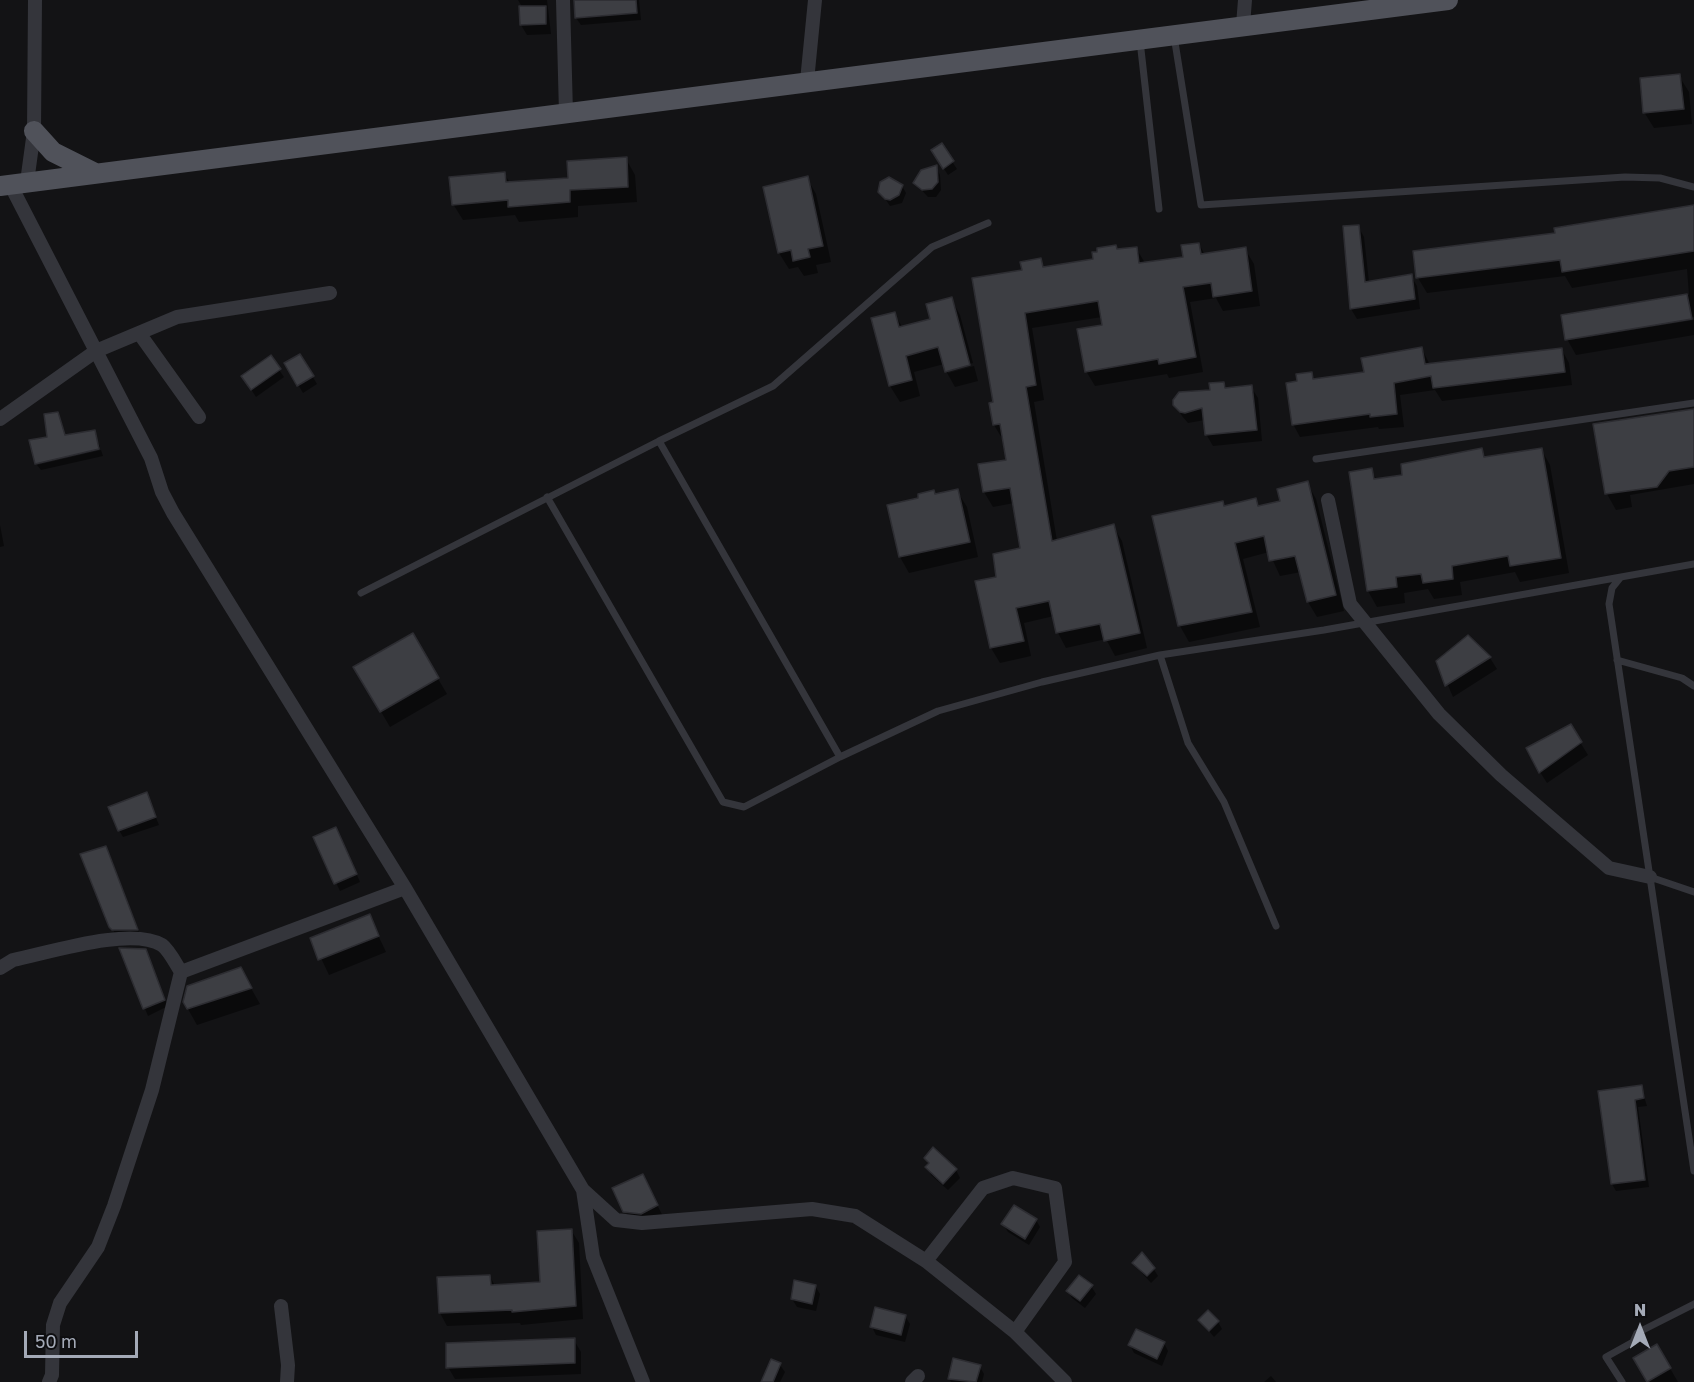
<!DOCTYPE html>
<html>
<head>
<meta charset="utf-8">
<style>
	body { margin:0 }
	#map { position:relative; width:1694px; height:1382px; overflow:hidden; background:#131315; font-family:"Golos Text",sans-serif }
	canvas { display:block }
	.north { position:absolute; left:1610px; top:1298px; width:60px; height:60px; -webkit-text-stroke:4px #0e0e10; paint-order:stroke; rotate:0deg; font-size:16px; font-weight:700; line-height:24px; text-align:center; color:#a4aab7 }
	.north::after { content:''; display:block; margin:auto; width:21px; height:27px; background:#a4aab7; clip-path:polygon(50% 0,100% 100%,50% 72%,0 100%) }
	.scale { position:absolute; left:24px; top:1331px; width:114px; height:27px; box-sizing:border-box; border:3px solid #a4aab7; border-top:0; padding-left:8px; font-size:18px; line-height:21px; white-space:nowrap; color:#a4aab7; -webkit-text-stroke:4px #0e0e10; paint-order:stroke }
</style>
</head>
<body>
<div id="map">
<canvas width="1694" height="1382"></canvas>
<div class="north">N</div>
<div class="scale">50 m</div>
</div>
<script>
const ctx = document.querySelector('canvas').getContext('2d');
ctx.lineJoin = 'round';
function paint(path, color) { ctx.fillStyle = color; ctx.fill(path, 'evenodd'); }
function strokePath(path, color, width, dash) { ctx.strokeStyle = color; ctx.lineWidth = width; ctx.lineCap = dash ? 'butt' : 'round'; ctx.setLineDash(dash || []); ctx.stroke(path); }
paint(new Path2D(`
	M518,0H547L551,34L527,35L521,25V5Z
	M575,0H639L641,20L581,25L576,18Z
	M1679,76L1689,92L1692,124L1654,128L1644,112Z
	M941,145L957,169L948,175L937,158Z
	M626,159L635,175L637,202L578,206V217L519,222L515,215L463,220L453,204L504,173L510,183L569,179Z
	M936,167L940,175L941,190L936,197H928L915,183Z
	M807,178L816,194L831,262L816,265L818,273L804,276L798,267L789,269L779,253L765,188Z
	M902,186L906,193L902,203L890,206L880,191Z
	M1694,207V317L1570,337V340L1694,320V335L1576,355L1567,339L1563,316L1689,295L1687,269L1572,288L1565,276L1427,293L1418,278L1557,234Z
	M1358,226L1364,237L1369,282L1411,276L1417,286L1420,309L1357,319L1351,309Z
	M1199,244L1205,255L1245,249L1254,264L1260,306L1223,311L1216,298L1190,302L1203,372L1169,378L1167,374L1095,386L1086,371L1103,326L1102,317L1032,328L1044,400L1034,402L1057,541L1113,526L1122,541L1147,648L1115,656L1106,639L1066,648L1058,633L1054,616L1024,623L1031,656L1000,663L991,648L998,578L1022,549L1014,503L993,507L984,492L1007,461L1003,440L994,425L995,403L1023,271L1040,260L1045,268L1095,260L1118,251L1136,248L1145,263L1185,258Z
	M951,299L960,315L973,363L948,370V373L974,366L978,381L955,387L946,371L944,364L914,372L920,396L900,402L890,386L873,319L894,314L903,328L932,320Z
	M1422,349L1430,365L1562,350L1569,363L1572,385L1442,401L1435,390L1400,395L1404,427L1379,429L1378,427L1300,437L1293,424L1298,382L1311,374L1315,380L1365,374Z
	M300,356L317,384L303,393L286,364Z
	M270,357L284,377L256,397L247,383Z
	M1224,383L1227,389L1251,387L1258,398L1262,441L1213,446L1206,434L1205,420L1188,423L1182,416L1175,404L1212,392Z
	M1694,410V484L1630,495L1632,507L1616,510L1607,494Z
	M58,413L66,436L94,432L100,447L36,462L49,439Z
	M1541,449L1550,465L1569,573L1520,582L1515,572L1460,582L1462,595L1434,599L1428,589L1404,593L1405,603L1377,607L1368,591L1371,470L1377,480L1404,476L1482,450L1486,458Z
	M101,450L103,456L41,470L37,465Z
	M1307,483L1316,499L1344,611L1317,617L1308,602L1301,572L1280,576L1269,552L1243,559L1260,627L1189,642L1180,626L1153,518L1225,508L1255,500L1260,507L1282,502Z
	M957,491L967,507L978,557L909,573L900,557L935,496Z
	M0,525L4,546L0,547Z
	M412,635L447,694L390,727L355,667Z
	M1490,658L1497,669L1453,697L1438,662Z
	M1570,726L1588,755L1547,783L1540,772Z
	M146,794L159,825L123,837L119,830Z
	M340,836L360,882L340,891L315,838Z
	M105,847L110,855L141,937L118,938L113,930Z
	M369,916L386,952L329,975L312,939Z
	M121,950H145L168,1006L148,1016Z
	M240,969L260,1004L197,1025L184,1002Z
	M1641,1087L1647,1106L1638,1107L1649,1187L1616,1191L1612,1184L1600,1092Z
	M926,1158L956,1170L960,1178L948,1190L931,1175Z
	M642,1176L666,1222L650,1229L634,1227L625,1211Z
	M1036,1220L1040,1227L1029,1245L1008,1232L1003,1224Z
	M571,1230L579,1243L583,1319L521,1325L520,1323L447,1326L440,1313L438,1279L490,1276L495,1286L541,1283Z
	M1134,1264L1153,1268L1158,1276L1151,1283Z
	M815,1286L820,1294L816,1311L797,1307L792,1299Z
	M1091,1286L1096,1294L1085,1308L1072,1298L1068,1291Z
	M905,1316L910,1324L905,1342L876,1335L872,1327Z
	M1200,1320L1218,1322L1222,1329L1214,1337Z
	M574,1340L581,1352V1374L455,1379L448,1367Z
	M1164,1343L1168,1351L1162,1366L1134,1353L1130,1345Z
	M1657,1346L1678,1382H1650L1640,1366Z
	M772,1361L780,1365L785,1372L780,1382H762Z
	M980,1367L984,1374L982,1382H951L950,1379Z
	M1271,1376L1276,1382H1264Z`), '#0007');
const building = new Path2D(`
	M574,0H636L637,13L575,18Z
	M519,6H546V24L520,25Z
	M1680,74L1684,109L1643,113L1640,78Z
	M942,143L954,161L943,169L931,150Z
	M627,157L628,187L570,190V202L508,207V200L452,205L449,177L505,172L506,182L568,178L567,161Z
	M937,165L938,182L932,189L922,190L913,183L921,170Z
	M808,176L823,246L808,249L810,257L793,261L791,250L778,253L763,187Z
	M889,177L903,185L899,195L890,200L885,199L878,192L880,182Z
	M1694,205V251L1562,272L1560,260L1416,278L1413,251L1555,233L1554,228Z
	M1359,225L1365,282L1412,274L1415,299L1350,309L1343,226Z
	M1199,243L1201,254L1246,247L1252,291L1213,297L1211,283L1183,287L1196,357L1159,364L1158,359L1085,372L1077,329L1102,325L1098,301L1025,313L1036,385L1026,387L1052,541L1114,524L1140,633L1104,641L1100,624L1056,633L1049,601L1016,608L1024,641L990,648L975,581L996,577L993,554L1020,548L1010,488L983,492L978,464L1006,460L1000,424L993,425L989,403L993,402L972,278L1022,270L1020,262L1041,258L1043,267L1093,259L1092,252H1097V248L1116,245L1117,249L1137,247L1139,263L1183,257L1181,245Z
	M1687,294L1692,319L1565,340L1561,315Z
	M952,297L970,365L945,372L938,347L906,356L912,380L889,386L871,318L895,312L899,327L930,319L926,304Z
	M1422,347L1425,364L1562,348L1565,372L1433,388L1431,376L1394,383L1397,414L1370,417V414L1292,425L1286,383L1297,381L1296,374L1312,372L1313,379L1364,372L1361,358Z
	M300,354L314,376L297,386L284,363Z
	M271,355L281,369L251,390L241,376Z
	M1224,382L1225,388L1252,385L1257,430L1205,435L1202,408L1185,413L1180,412L1173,405V400L1179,392L1210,390L1209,383Z
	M1694,409V467L1669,471L1657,487L1605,494L1593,424Z
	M58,412L65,435L95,430L99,449L35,464L29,440L47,437L44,414Z
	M1482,448L1484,457L1542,448L1561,558L1510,566L1508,556L1452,566L1453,579L1423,583L1421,574L1396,577L1397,587L1367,591L1349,472L1372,468L1374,479L1402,475L1401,464Z
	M1308,481L1336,595L1307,602L1295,556L1269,561L1264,536L1235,543L1252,612L1178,626L1152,516L1223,501L1224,506L1256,498L1258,506L1280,501L1277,489Z
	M958,489L970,542L899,557L887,505L918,498V494L934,490L935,494Z
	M413,633L439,678L380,712L353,667Z
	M1468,635L1491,657L1445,686L1436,661Z
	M1571,724L1582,742L1539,773L1526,748Z
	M147,792L156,817L118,831L108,807Z
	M336,827L357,874L334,884L313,837Z
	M106,846L138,930H112L109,927L80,854Z
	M370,914L379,936L318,960L310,938Z
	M119,948L146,949L165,1000L143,1009Z
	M241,967L252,988L187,1009L183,1002L187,986Z
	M1642,1085L1644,1098L1635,1100L1645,1180L1611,1184L1598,1091Z
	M933,1147L957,1169L943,1184L925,1167L929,1163L924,1158Z
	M643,1174L658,1205L641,1214L623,1212L612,1188Z
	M1014,1205L1037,1219L1025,1239L1001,1224Z
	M572,1229L576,1306L512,1312V1310L439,1313L437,1277L490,1275L491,1285L540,1282L537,1231Z
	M1142,1252L1155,1268L1147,1276L1132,1263Z
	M1079,1275L1093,1285L1080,1301L1066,1291Z
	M794,1280L816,1285L812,1304L791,1299Z
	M875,1307L906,1315L901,1335L870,1327Z
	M1208,1310L1219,1321L1209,1331L1198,1320Z
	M1136,1329L1165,1342L1157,1359L1128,1345Z
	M575,1338V1363L446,1368V1343Z
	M1657,1344L1671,1368L1647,1382L1633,1358Z
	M953,1358L981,1365L976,1382L948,1379Z
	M771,1359L781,1363L773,1382H761Z`);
paint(building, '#3d3e43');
strokePath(building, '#2d2d32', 1.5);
strokePath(new Path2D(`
	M1174,36L1201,205L1625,177L1660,178L1694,187
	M1140,41L1159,209
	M659,441L840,757
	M1316,459L1694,403
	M547,497L723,802L744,807L840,757L938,711L1042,682L1160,655L1324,630L1694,564
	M1620,578L1612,588L1609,604L1694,1171
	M361,593L659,441L773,386L932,247L988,223
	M1160,655L1188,743L1224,802L1276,926
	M1617,660L1682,678L1694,686
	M1650,877L1694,892
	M1622,1382L1606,1357L1633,1342L1637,1333L1694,1304`), '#34353b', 7);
strokePath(new Path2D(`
	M563,0L566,113
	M1243,25L1245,0
	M807,81L815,0
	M27,182L34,131L35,0
	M10,184L151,458L162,492L173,513L405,888L583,1190L593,1257L643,1382
	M139,333L199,417
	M0,419L96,351L177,317L330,293
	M1328,500L1350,604L1439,714L1501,775L1609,868L1650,877
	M0,968L13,960C48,953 131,926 162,945C169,950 176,964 181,972L152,1090L114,1206L98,1247L60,1303L53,1325L52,1375L49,1382
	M181,972L405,888
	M583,1190L616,1220L642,1223L812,1209L855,1216L926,1261L1015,1332L1065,1382
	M926,1261L983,1188L1013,1178L1055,1188L1065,1262L1015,1332
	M281,1306L288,1365L287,1382
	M912,1382L918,1376`), '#34353b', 14);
strokePath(new Path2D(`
	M34,131L53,152L95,173
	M0,186L1448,0`), '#50525a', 20);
</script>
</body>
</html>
